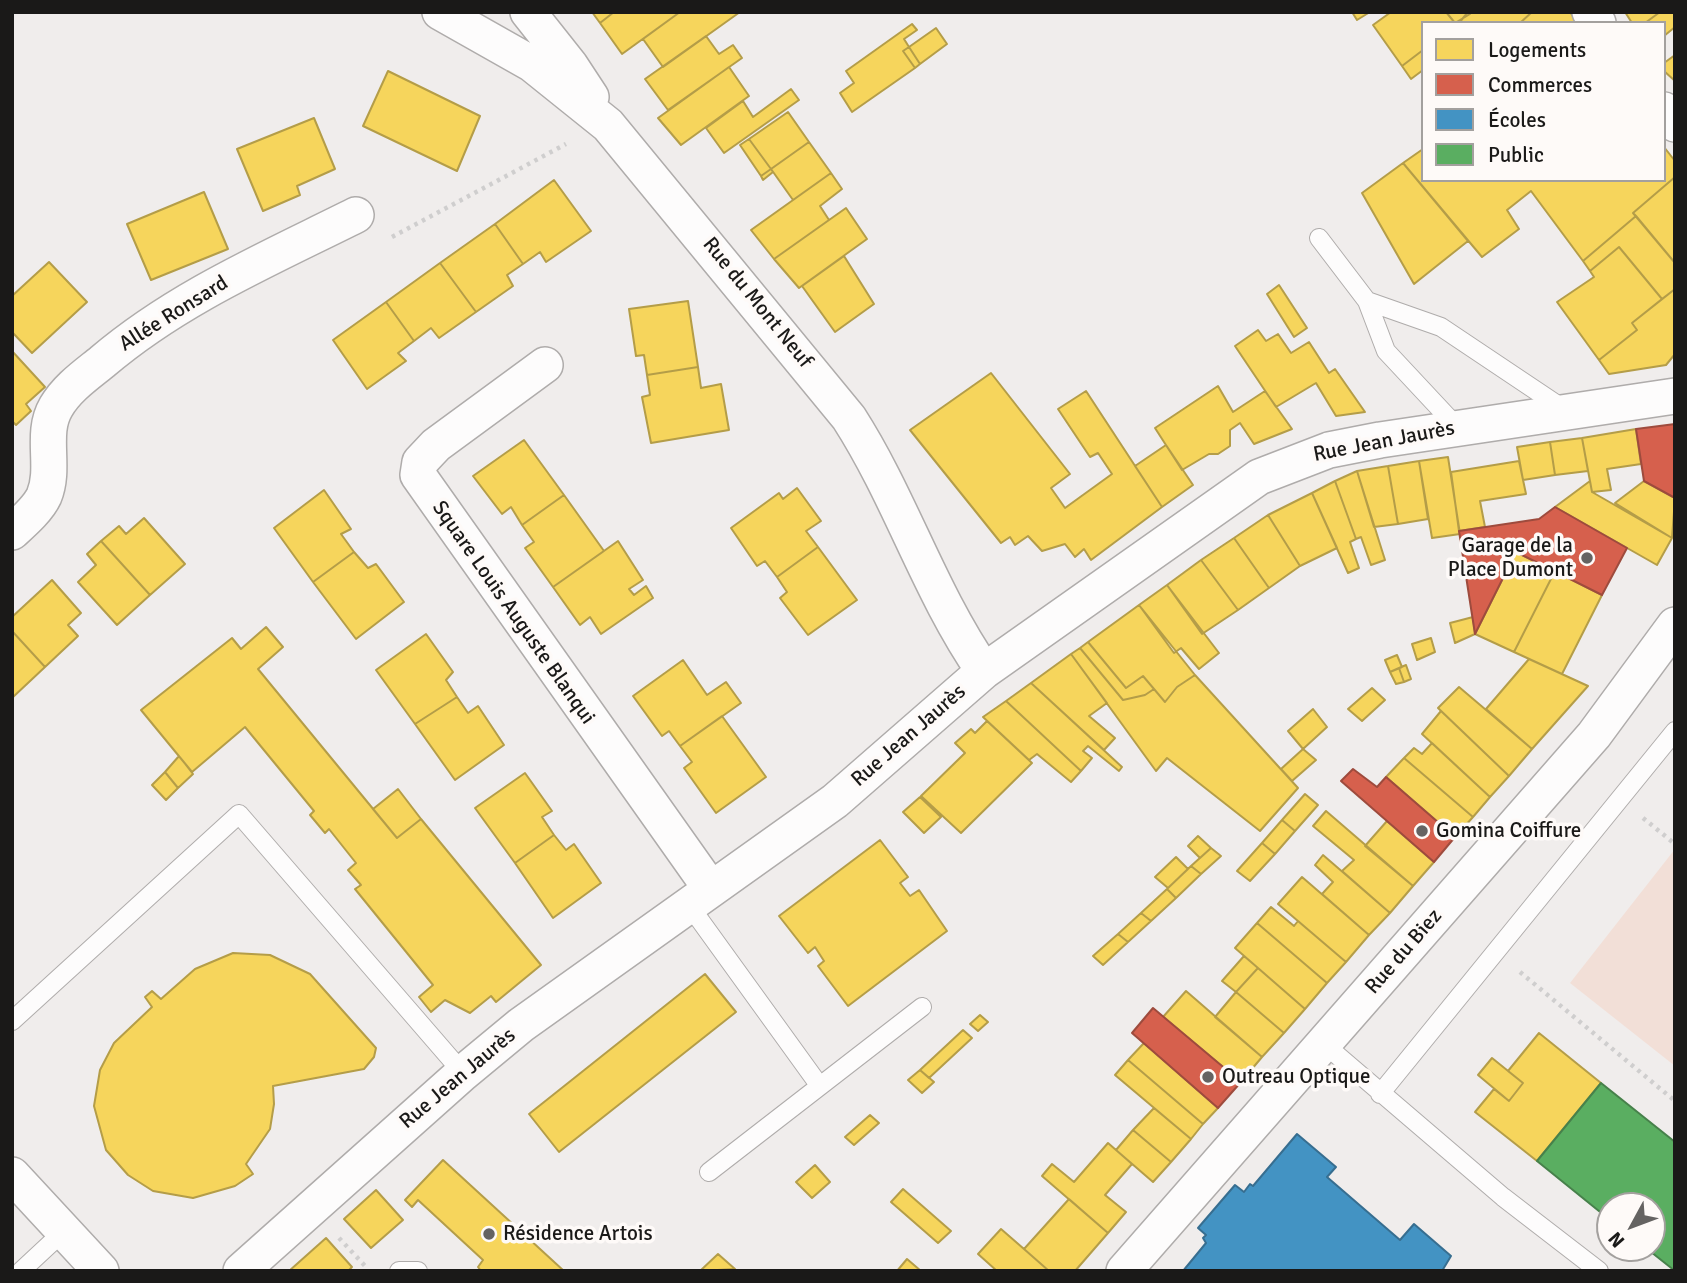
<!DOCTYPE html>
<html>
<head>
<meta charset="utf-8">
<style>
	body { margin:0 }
	#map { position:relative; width:1687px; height:1283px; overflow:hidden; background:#f0edec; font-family:Signika,sans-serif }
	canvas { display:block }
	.frame { position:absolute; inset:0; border:14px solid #1a1918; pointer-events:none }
	.legend { position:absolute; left:1421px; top:21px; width:245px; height:161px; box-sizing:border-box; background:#fefaf8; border:2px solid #a3a09e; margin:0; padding:9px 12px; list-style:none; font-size:21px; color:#1a1918 }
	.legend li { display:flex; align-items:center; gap:14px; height:35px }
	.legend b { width:35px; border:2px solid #a3a09e }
	.north { position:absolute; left:1596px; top:1192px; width:70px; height:70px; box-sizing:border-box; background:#fefaf8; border:2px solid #a3a09e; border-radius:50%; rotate:229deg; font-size:19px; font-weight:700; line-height:28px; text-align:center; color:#1a1918 }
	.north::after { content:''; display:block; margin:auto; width:24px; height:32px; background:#656362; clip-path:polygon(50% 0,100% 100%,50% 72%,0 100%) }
</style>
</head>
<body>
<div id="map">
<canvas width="1687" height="1283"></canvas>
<div class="frame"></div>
<ul class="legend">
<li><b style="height:19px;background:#f6d55c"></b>Logements</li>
<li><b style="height:19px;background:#d6604d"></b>Commerces</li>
<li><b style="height:19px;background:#4393c3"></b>Écoles</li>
<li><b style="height:19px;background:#5aae61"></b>Public</li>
</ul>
<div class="north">N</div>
</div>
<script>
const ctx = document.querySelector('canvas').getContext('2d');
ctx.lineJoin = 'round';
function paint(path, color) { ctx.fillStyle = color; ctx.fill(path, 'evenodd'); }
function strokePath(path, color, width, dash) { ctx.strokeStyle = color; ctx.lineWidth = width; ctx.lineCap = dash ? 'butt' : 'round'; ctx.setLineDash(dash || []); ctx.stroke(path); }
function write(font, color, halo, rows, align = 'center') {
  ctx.font = font + ' Signika,sans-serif'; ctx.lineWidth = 7; ctx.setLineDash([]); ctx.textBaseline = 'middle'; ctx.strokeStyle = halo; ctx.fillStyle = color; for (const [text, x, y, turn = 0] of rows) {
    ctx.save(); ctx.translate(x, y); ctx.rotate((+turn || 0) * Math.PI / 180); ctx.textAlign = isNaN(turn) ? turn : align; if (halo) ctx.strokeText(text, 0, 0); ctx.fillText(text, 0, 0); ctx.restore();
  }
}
paint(new Path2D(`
	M1675,849V1066L1570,983Z`), '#f2dfd7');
const homes = new Path2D(`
	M592,12H614L600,23Z
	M614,12H680L622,54L600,23Z
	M680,12H740L663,67L643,39Z
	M1352,12H1370L1357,20Z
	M1391,12H1446L1455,23H1423V50L1402,66L1373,25Z
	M1446,12H1468L1470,14L1455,23Z
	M1468,12H1532L1520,23H1459Z
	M1532,12H1570L1578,23H1520Z
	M1625,12H1660L1645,23H1632Z
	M1660,12H1675V27L1664,36V23H1645Z
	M912,24L917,30L904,39L909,47L903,51L915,68L852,112L840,93L854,83L846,71Z
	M936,28L947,44L920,64L909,47Z
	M706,36L719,54L733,45L742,58L668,110L645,79Z
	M909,47L920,64L915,68L903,51Z
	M1423,50V70L1411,79L1402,66Z
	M1675,55V81L1664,71V63Z
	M729,67L749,96L681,145L658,118Z
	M388,71L480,116L457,171L363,126Z
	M791,89L799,100L724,153L706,128L743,101L753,117Z
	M788,112L809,142L771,169L749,139Z
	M314,118L335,169L297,186L300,195L263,211L237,149Z
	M749,139L771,169L761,176L740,145Z
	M809,142L831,173L793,200L771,169Z
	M1664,147L1675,161V177L1633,213L1636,216L1583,261L1531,191L1507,210L1519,229L1482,257L1403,163L1423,149V180H1664Z
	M1403,163L1468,241L1414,284L1362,193Z
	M771,169L773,172L763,180L761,176Z
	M831,173L842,189L820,206L829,220L774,259L751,230Z
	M1675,177V263L1633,213Z
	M554,180L591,231L546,262L540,252L523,264L495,224Z
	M204,192L228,249L151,280L127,224Z
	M846,208L867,239L799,288L774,259Z
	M1636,216L1675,263V289L1662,299L1619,247L1590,271L1583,261Z
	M495,224L523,264L507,275L513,286L476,312L440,263Z
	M1619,247L1662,299L1632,323L1637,330L1599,360L1557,302L1594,277L1590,271Z
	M844,256L874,304L835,332L802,286Z
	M49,262L87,302L32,353L12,332V296Z
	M440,263L476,312L439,338L431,328L414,341L386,302Z
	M1279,285L1307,328L1294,337L1267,294Z
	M1675,289V354L1666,365L1609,374L1599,360L1637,330L1632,323Z
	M688,301L698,367L647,375L644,355L636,356L629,309Z
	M386,302L414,341L398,353L406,361L367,389L333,340Z
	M1258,330L1266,341L1278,334L1291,353L1309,342L1329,373L1335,369L1365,412L1336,416L1316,383L1276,407L1235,346Z
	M12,351L45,387L26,404L31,411L16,425L12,421Z
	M698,367L701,388L721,384L729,430L651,443L642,397L650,395L647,375Z
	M991,373L1070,474L1051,488L1065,508L1112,474L1098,453L1090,457L1058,409L1086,391L1162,507L1091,560L1084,549L1075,557L1065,544L1042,551L1028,536L1015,545L1010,537L1001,543L910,430Z
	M1218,386L1233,412L1265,391L1292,429L1254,444L1240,423L1230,430V446L1218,454H1209L1182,470L1155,428Z
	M1636,429L1641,464L1607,469L1611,490L1592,492L1582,438Z
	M1582,438L1588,471L1555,475L1550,442Z
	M524,440L564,495L522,525L511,507L502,514L473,476Z
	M1550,442L1555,475L1523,480L1517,447Z
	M1166,445L1193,485L1162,507L1135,466Z
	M1448,457L1460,534L1432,538L1419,461Z
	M1419,461L1428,519L1398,524L1388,466Z
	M1519,461L1526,494L1480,501L1485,527L1459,531L1451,472Z
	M1388,466L1398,524L1374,527L1357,471Z
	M1357,471L1385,560L1371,565L1361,537L1356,539L1335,481Z
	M1335,481L1356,539L1350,542L1359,568L1348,573L1312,493Z
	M1590,481L1592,492L1672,538L1657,565L1555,507Z
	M1644,481L1675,498L1672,538L1615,503Z
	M797,488L821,521L806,531L818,547L777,577L765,561L757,566L731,528L779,493L783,499Z
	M324,490L351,529L341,534L354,552L313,582L274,528Z
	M1312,493L1337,548L1300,566L1268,515Z
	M564,495L604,551L553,587L525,548L534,542L522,525Z
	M1268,515L1300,566L1269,588L1234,538Z
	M144,518L185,564L150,595L101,541L119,526L126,534Z
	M1234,538L1269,588L1238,610L1201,560Z
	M101,541L150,595L117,625L78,582L96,565L87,554Z
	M618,541L643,580L629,589L634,595L646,586L653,598L601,634L590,617L580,625L553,587Z
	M818,547L857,600L808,635L780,598L787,592L777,577Z
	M354,552L368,568L376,564L404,602L356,639L313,582Z
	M1516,552L1555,571L1514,652L1475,634Z
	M1201,560L1238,610L1202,634L1167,585Z
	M1555,571L1602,595L1562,674L1514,652Z
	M52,580L81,613L68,625L78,636L45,667L12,631V617Z
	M1167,585L1219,653L1199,669L1181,648L1174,653L1139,605Z
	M1139,605L1195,675L1177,687L1165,702L1143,676L1126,688L1088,642Z
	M1473,617L1475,634L1455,643L1450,623Z
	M266,627L283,647L258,669L397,838L421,819L541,965L496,1002L491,996L470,1013L445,1000L431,1012L419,997L433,985L355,889L361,885L348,870L356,863L329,829L325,833L310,815L314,811L245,727L192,772L141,710L232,638L241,649Z
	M12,631L45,667L12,698Z
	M426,634L453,672L446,680L457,697L415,724L376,670Z
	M1431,638L1435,652L1417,660L1412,644Z
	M1088,642L1126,688L1143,676L1154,689L1145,695L1123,700L1080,648Z
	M1080,648L1123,700L1145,695L1154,689L1165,702L1177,687L1195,675L1298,788L1260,831L1167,758L1156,771L1071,654Z
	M1071,654L1107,703L1089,716L1115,738L1104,750L1031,683Z
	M1397,655L1402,667L1390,672L1385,660Z
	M1529,659L1588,686L1532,749L1486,709Z
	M683,660L707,695L726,682L741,703L680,746L669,731L662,736L633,696Z
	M1406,665L1411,679L1404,682L1399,668Z
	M1399,668L1404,682L1396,684L1390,672Z
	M1031,683L1122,767L1119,771L1088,746L1083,751L1092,758L1081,771L1006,701Z
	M1459,687L1532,749L1509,776L1438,708Z
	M1372,688L1385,700L1362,721L1348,709Z
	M457,697L468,713L478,706L504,745L455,780L415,724Z
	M1006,701L1081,771L1071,782L1037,754L1029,760L983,717Z
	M1313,709L1327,727L1303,749L1288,731Z
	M1441,711L1509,776L1490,797L1422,734Z
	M722,716L766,777L716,813L684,768L692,762L680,746Z
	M987,721L1032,763L961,833L921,796L965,753L955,743L971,729L975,733Z
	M1432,743L1490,797L1473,817L1404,758L1414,748L1422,754Z
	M1303,749L1316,760L1292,781L1281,769Z
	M179,756L193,774L178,788L165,772Z
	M1404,758L1473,817L1455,837L1386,777Z
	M165,772L178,788L166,800L152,785Z
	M525,773L552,811L542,817L554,835L515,863L475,808Z
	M398,789L421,819L397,838L373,809Z
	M1305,794L1318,805L1295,831L1282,820Z
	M920,797L941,817L924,833L903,812Z
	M1326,811L1413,886L1390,913L1342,871L1354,860L1313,826Z
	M1282,820L1295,831L1275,854L1262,843Z
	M1387,821L1434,862L1413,886L1365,846Z
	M554,835L566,850L574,844L601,883L553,918L515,863Z
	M1198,836L1211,848L1200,858L1188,846Z
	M880,840L908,877L900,883L910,896L919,890L947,931L848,1006L818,966L824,961L815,947L808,953L779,916Z
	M1262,843L1275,854L1250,881L1237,871Z
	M1211,848L1221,856L1201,874L1191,866Z
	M1323,855L1390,913L1369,935L1322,894L1333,882L1315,865Z
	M1176,857L1188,869L1168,888L1155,877Z
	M1191,866L1201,874L1176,898L1167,889Z
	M1302,877L1369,935L1346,962L1278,904Z
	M1167,889L1176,898L1151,921L1141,913Z
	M1271,907L1294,926L1298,921L1346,962L1327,983L1257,923Z
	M1141,913L1151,921L1128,942L1118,934Z
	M1257,923L1327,983L1305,1009L1235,948Z
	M1118,934L1128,942L1103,965L1093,956Z
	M233,953L270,955L310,974L376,1048L374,1057L364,1069L273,1086L274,1104L270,1129L246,1164L253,1174L235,1186L193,1198L153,1191L128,1175L106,1150L94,1106L100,1070L114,1043L152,1007L145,997L152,991L161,999L195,969Z
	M1244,956L1258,968L1236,992L1222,981Z
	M1258,968L1305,1009L1284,1033L1236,992Z
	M705,974L736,1012L559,1152L529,1114Z
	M1186,991L1262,1057L1241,1082L1163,1017Z
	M1236,992L1284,1033L1262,1057L1215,1017Z
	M980,1015L988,1022L978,1031L970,1024Z
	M963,1030L972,1038L929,1078L920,1070Z
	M1539,1033L1601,1083L1537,1161L1475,1112L1494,1089L1509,1101L1523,1083L1508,1071Z
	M1144,1043L1218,1108L1203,1124L1128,1060Z
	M1492,1058L1523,1083L1509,1101L1478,1075Z
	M1128,1060L1203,1124L1191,1139L1115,1075Z
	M920,1070L934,1082L922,1093L908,1080Z
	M1154,1108L1191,1139L1171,1162L1133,1130Z
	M870,1115L879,1123L854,1145L845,1137Z
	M1133,1130L1171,1162L1153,1182L1116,1150Z
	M1108,1143L1132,1164L1105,1195L1126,1212L1108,1233L1042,1176L1052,1164L1074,1182Z
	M443,1160L564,1271H481L478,1267L483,1260L418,1200L412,1207L405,1200Z
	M815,1165L830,1182L812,1198L796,1182Z
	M903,1189L951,1231L938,1243L891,1202Z
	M376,1190L403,1220L371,1248L344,1219Z
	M1069,1199L1108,1233L1075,1271H1049L1024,1249Z
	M1001,1229L1024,1249L1049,1271H997L978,1254Z
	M326,1238L352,1267L348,1271H289Z
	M718,1254L735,1269L700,1271Z
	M907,1259L921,1271H897Z`);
paint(homes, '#f6d55c');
strokePath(homes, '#b49d48', 2);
const shops = new Path2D(`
	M1675,424V498L1644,481L1636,429Z
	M1555,507L1627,548L1602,595L1516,552L1475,634L1459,531L1539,519Z
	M1353,769L1377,787L1386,777L1455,837L1434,862L1341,781Z
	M1153,1008L1241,1082L1218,1108L1132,1033Z`);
paint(shops, '#d6604d');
strokePath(shops, '#9e4b3d', 2);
const schools = new Path2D(`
	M1297,1134L1336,1167L1327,1177L1400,1240L1414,1224L1451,1256L1442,1271H1183L1206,1243L1203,1238L1206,1235L1198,1228L1235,1185L1244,1192L1250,1184L1253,1186Z`);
paint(schools, '#4393c3');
strokePath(schools, '#376e90', 2);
const public = new Path2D(`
	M1601,1083L1675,1142V1271L1646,1248H1652V1206H1610V1220L1537,1161Z`);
paint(public, '#5aae61');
strokePath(public, '#47814b', 2);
const service = new Path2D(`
	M1319,238L1367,301
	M1457,427L1386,351L1367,301L1441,327L1565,410
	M689,905L819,1085
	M12,1021L239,814L463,1073
	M1323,1043L1503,1197L1599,1271
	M1380,1094L1675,731
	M709,1172L922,1007
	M21,1271L64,1231
	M399,1271H418`);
const minor = new Path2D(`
	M440,12L532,64L608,125L849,418C901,499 929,592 984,671
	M528,12L570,65L591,97
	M1590,12L1598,23
	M1664,110L1675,124
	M545,365L436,445L420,462L418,475L711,889
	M12,532C23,522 38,509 44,496C56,467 40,434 56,407C67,388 86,375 102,362C177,298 268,259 356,215
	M12,1175L101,1271
	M241,1271L463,1073L521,1025L835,801L984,671L1259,477L1329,450L1380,440L1675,396
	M1124,1271L1594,735L1675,625`);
strokePath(service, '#afacab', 20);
strokePath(minor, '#afacab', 38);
strokePath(new Path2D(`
	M392,237L566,144
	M1643,818L1675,844
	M1520,972L1675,1101
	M339,1238L367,1268`), '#cfcece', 4.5, [3.5, 5]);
strokePath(service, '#fdfcfc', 18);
strokePath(minor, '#fdfcfc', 35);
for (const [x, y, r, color] of [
	[1587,558,7,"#656362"],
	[1422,831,7,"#656362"],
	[1208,1077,7,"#656362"],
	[489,1234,7,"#656362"]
]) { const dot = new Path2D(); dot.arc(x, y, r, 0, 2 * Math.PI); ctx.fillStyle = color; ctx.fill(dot); strokePath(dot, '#fefaf8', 2.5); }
write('21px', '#1a1918', '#fefaf8', [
	["Rue du Mont Neuf",757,303,51],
	["Allée Ronsard",174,314,-32],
	["Rue Jean Jaurès",1384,442,-11],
	["Square Louis Auguste Blanqui",513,613,55],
	["Rue Jean Jaurès",909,736,-41],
	["Rue du Biez",1404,952,-49],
	["Rue Jean Jaurès",458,1079,-40]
]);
write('21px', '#1a1918', '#fefaf8', [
	["Garage de la",1573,546,"right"],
	["Place Dumont",1573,570,"right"],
	["Gomina Coiffure",1436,831],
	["Outreau Optique",1222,1077],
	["Résidence Artois",503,1234]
], 'left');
</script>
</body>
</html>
